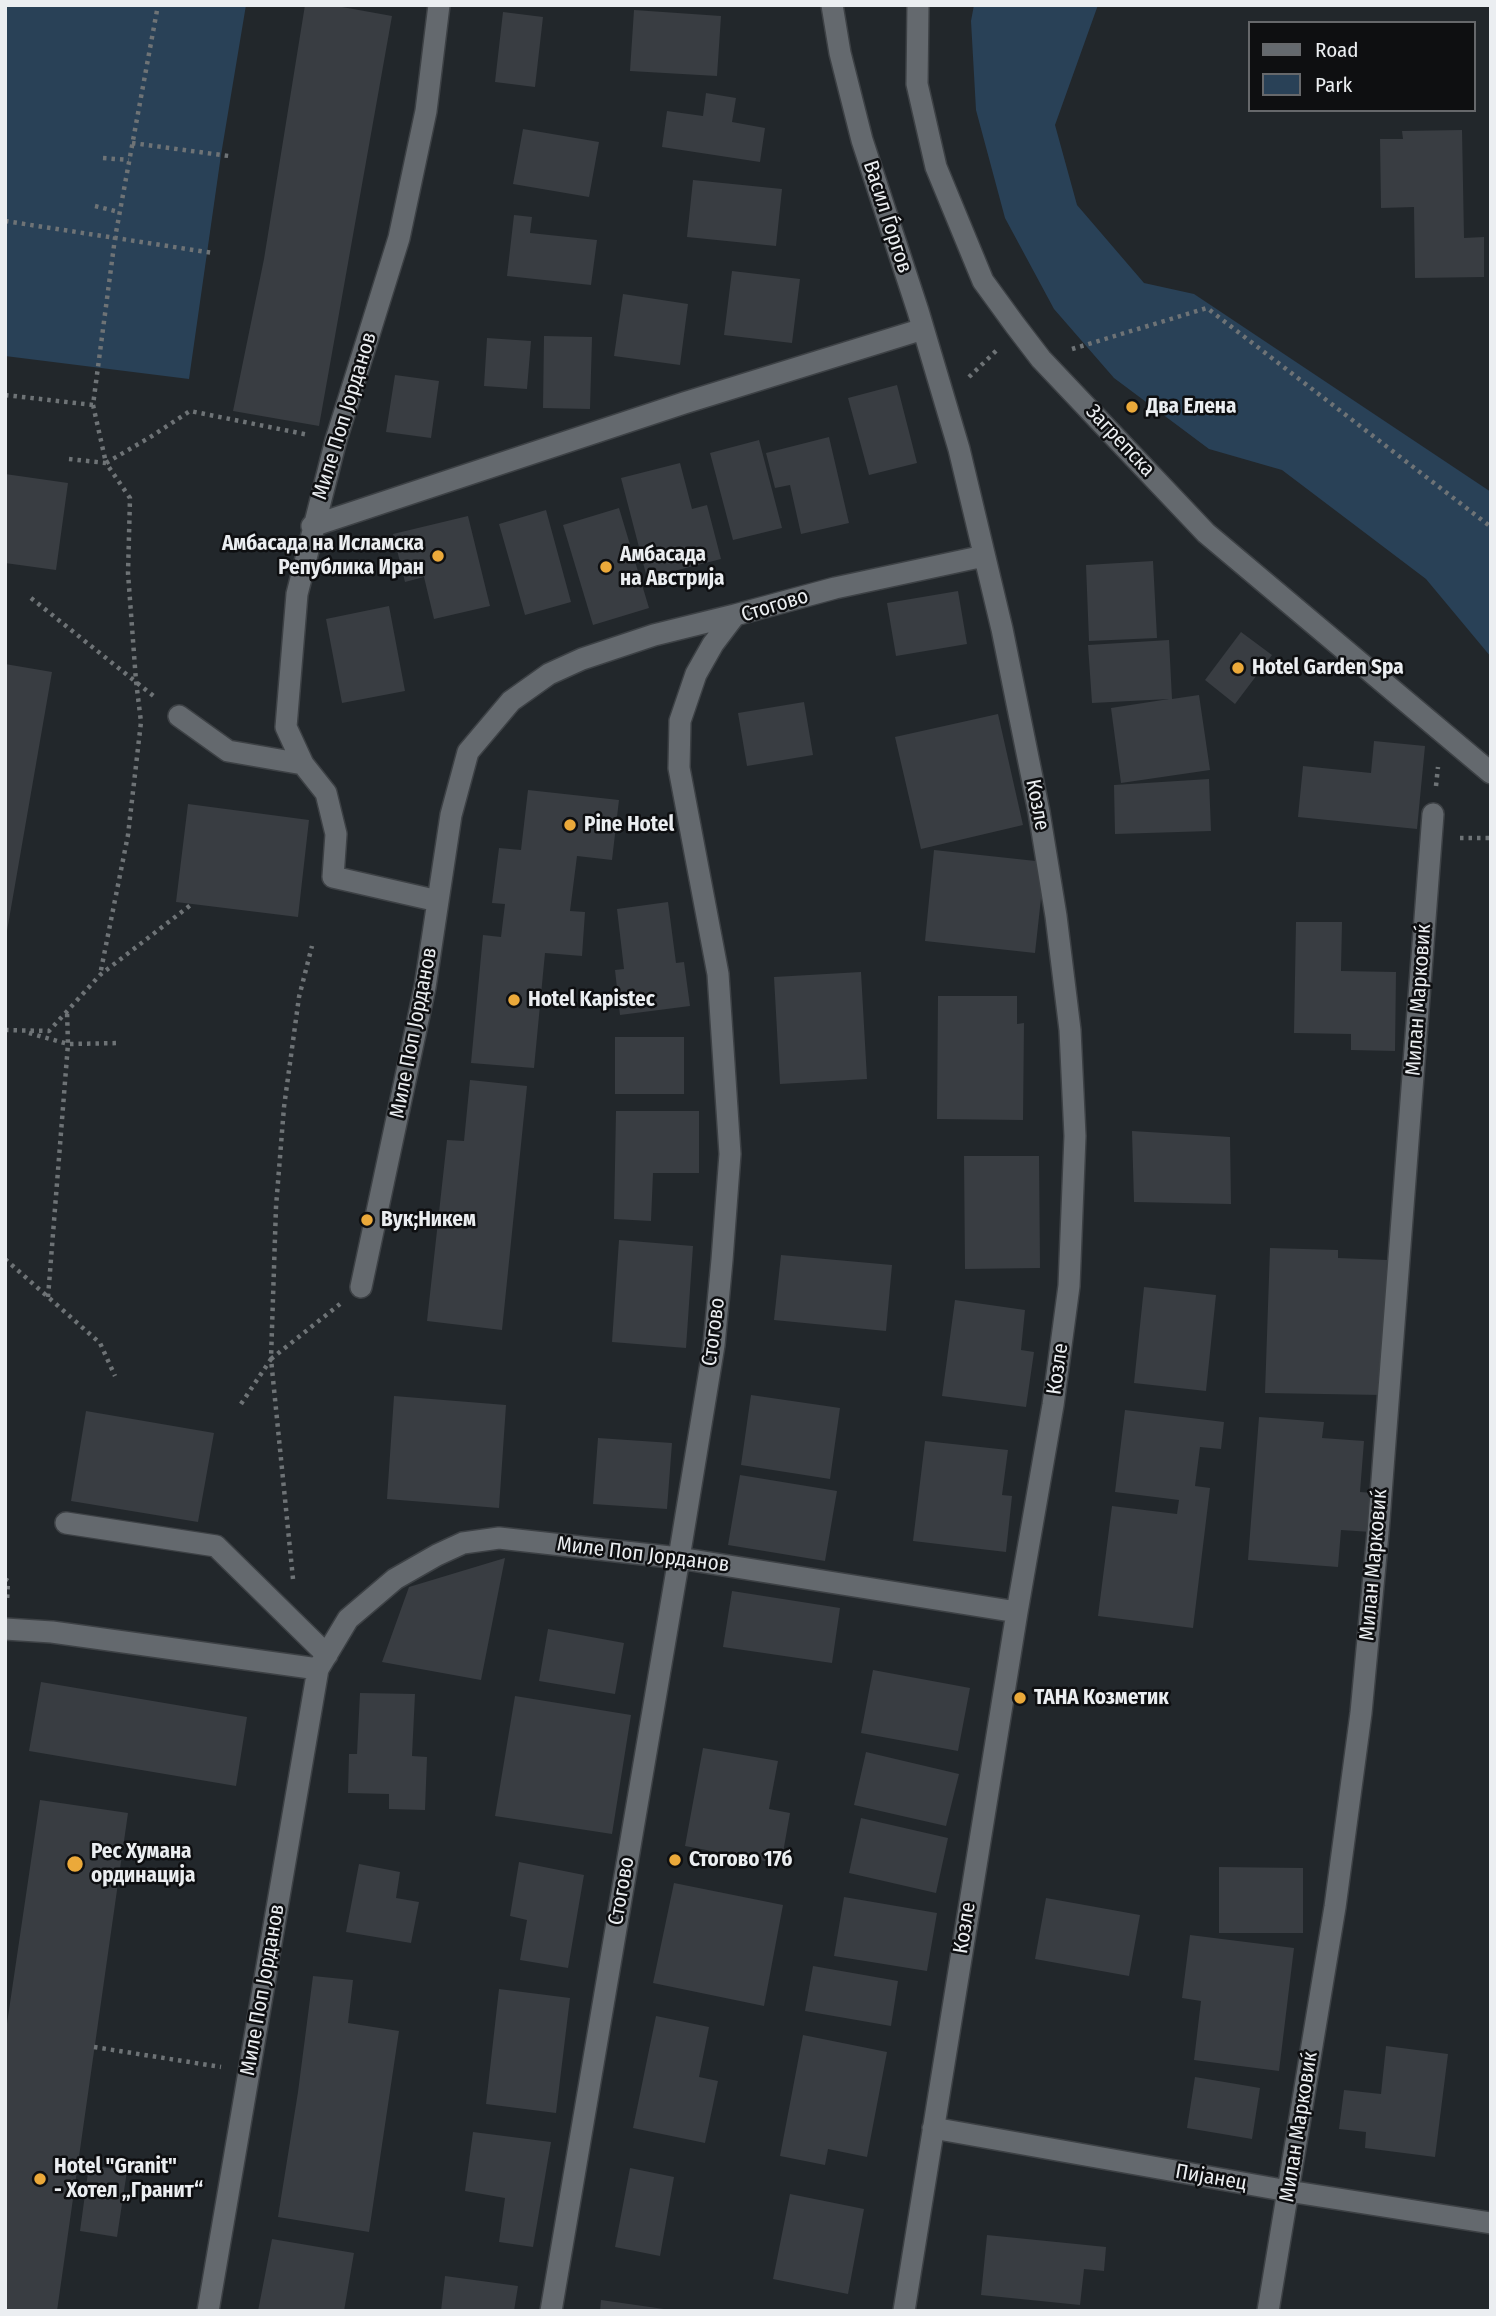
<!DOCTYPE html>
<html>
<head>
<meta charset="utf-8">
<style>
	body { margin:0 }
	#map { position:relative; width:1496px; height:2316px; overflow:hidden; background:#22272b; font-family:"Fira Sans Condensed",sans-serif }
	canvas { display:block }
	.frame { position:absolute; inset:0; border:7px solid #ebeef1; pointer-events:none }
	.legend { position:absolute; left:1248px; top:21px; width:228px; height:91px; box-sizing:border-box; background:#0e0f11; border:2px solid #66686b; margin:0; padding:9px 12px; list-style:none; font-size:21px; color:#ebeef1 }
	.legend li { display:flex; align-items:center; gap:14px; height:35px }
	.legend b { width:35px; border:2px solid #66686b }
</style>
</head>
<body>
<div id="map">
<canvas width="1496" height="2316"></canvas>
<div class="frame"></div>
<ul class="legend">
<li><b style="height:9px;background:#64696e"></b>Road</li>
<li><b style="height:19px;background:#294157"></b>Park</li>
</ul>
</div>
<script>
const ctx = document.querySelector('canvas').getContext('2d');
ctx.lineJoin = 'round';
function paint(path, color) { ctx.fillStyle = color; ctx.fill(path, 'evenodd'); }
function strokePath(path, color, width, dash) { ctx.strokeStyle = color; ctx.lineWidth = width; ctx.lineCap = dash ? 'butt' : 'round'; ctx.setLineDash(dash || []); ctx.stroke(path); }
function write(font, color, halo, rows, align = 'center') {
  ctx.font = font + ' "Fira Sans Condensed",sans-serif'; ctx.lineWidth = 5; ctx.setLineDash([]); ctx.textBaseline = 'middle'; ctx.strokeStyle = halo; ctx.fillStyle = color; for (const [text, x, y, turn = 0] of rows) {
    ctx.save(); ctx.translate(x, y); ctx.rotate((+turn || 0) * Math.PI / 180); ctx.textAlign = isNaN(turn) ? turn : align; if (halo) ctx.strokeText(text, 0, 0); ctx.fillText(text, 0, 0); ctx.restore();
  }
}
paint(new Path2D(`
	M5,5H246L221,155L189,379L5,356Z
	M974,5H1098L1055,125L1077,205L1144,283L1194,294L1491,492V657L1426,579L1282,470L1209,449L1114,378L1054,309L1005,218L976,110L971,21Z`), '#294157');
paint(new Path2D(`
	M305,5H331L392,16L319,426L233,411L264,259Z
	M634,10L721,16L717,76L630,71Z
	M503,12L543,17L535,87L495,82Z
	M706,93L736,98L732,122L765,128L760,162L662,147L667,111L703,116Z
	M523,129L599,142L589,197L513,184Z
	M1462,130L1464,238L1484,237V277L1415,278L1414,207L1381,208L1380,139H1403L1402,131Z
	M693,180L782,189L776,246L687,237Z
	M514,215L532,217L530,233L597,240L591,285L507,276Z
	M732,271L800,279L792,343L724,335Z
	M623,294L688,304L680,365L614,356Z
	M544,336L592,337L590,409L543,408Z
	M487,338L531,341L527,389L484,386Z
	M395,375L439,381L431,438L386,432Z
	M897,385L917,463L869,475L848,398Z
	M829,437L849,523L801,534L790,485L775,488L766,453Z
	M759,440L782,528L733,540L710,453Z
	M680,463L692,509L707,505L721,559L647,578L621,478Z
	M5,474L68,483L56,570L5,563Z
	M619,508L649,608L593,625L563,525Z
	M546,510L571,602L525,615L499,524Z
	M468,516L490,606L434,619L424,577L405,582L393,534Z
	M1153,561L1157,638L1089,641L1086,565Z
	M958,591L967,644L896,656L887,603Z
	M389,606L405,691L342,703L326,619Z
	M1241,632L1272,655L1235,704L1205,680Z
	M1169,640L1172,699L1199,695L1210,770L1121,783L1111,708L1169,699L1092,703L1088,645Z
	M5,664L52,672L7,931H5Z
	M804,702L813,755L747,766L738,713Z
	M998,714L1023,825L921,849L895,737Z
	M1374,741L1425,746L1417,829L1298,817L1303,766L1371,773Z
	M1209,779L1211,831L1115,834L1114,785Z
	M528,790L619,800L612,860L577,856L570,911L585,912L582,956L545,953L534,1068L471,1063L483,935L501,937L505,904L492,903L499,848L521,850Z
	M188,804L309,820L298,917L176,902Z
	M934,850L1045,862L1035,953L925,941Z
	M668,902L676,963L684,962L690,1006L620,1015L615,970L624,969L617,909Z
	M1296,922H1342L1341,971L1396,972L1395,1051L1351,1050V1034L1294,1033Z
	M861,972L867,1079L780,1084L774,977Z
	M938,996H1017V1024L1024,1023L1023,1120L937,1119Z
	M615,1037H684V1094H615Z
	M470,1080L527,1086L502,1330L427,1321L447,1140L464,1141Z
	M616,1111H699V1173H653L651,1221L614,1219Z
	M1132,1131L1230,1137L1231,1204L1134,1202Z
	M964,1156H1039L1040,1268L965,1269Z
	M619,1240L693,1246L686,1348L612,1342Z
	M1270,1248L1338,1250V1258L1387,1260L1382,1395L1265,1393Z
	M781,1255L892,1265L886,1331L774,1320Z
	M1144,1287L1216,1295L1206,1391L1134,1383Z
	M955,1300L1025,1310L1021,1350L1034,1352L1026,1407L942,1396Z
	M751,1395L840,1408L830,1479L741,1465Z
	M394,1396L506,1405L499,1508L387,1499Z
	M1125,1410L1224,1422L1221,1449L1200,1447L1195,1486L1210,1488L1193,1628L1098,1616L1112,1506L1177,1514L1179,1500L1115,1492Z
	M86,1411L214,1433L198,1522L71,1501Z
	M1259,1417L1324,1422L1322,1438L1364,1441L1360,1492L1374,1493L1371,1532L1341,1530L1338,1567L1248,1560Z
	M598,1438L672,1443L667,1509L593,1504Z
	M925,1441L1008,1450L1002,1495L1012,1496L1006,1552L913,1541Z
	M740,1475L837,1491L825,1561L728,1545Z
	M505,1558L481,1680L382,1662L409,1587Z
	M732,1591L840,1608L832,1663L723,1647Z
	M548,1629L624,1643L615,1694L539,1681Z
	M873,1670L970,1688L958,1751L861,1733Z
	M41,1682L247,1717L236,1786L29,1751Z
	M360,1693L415,1694L412,1756L427,1757L425,1810L389,1809V1794L348,1793L349,1754H357Z
	M515,1696L631,1715L612,1834L495,1816Z
	M703,1748L778,1761L769,1809L790,1813L781,1864L685,1846Z
	M866,1752L959,1774L946,1826L854,1805Z
	M40,1800L128,1813L57,2311H5V2037Z
	M861,1818L948,1838L936,1893L849,1873Z
	M519,1862L584,1875L568,1968L520,1960L527,1920L510,1916Z
	M359,1864L400,1872L396,1898L419,1902L411,1943L346,1932Z
	M1219,1867L1303,1868V1933H1219Z
	M674,1883L783,1905L764,2006L653,1983Z
	M844,1897L937,1913L927,1971L834,1956Z
	M1046,1898L1140,1915L1129,1976L1035,1959Z
	M1190,1935L1294,1948L1279,2071L1194,2060L1201,2001L1182,1998Z
	M813,1966L898,1981L891,2026L805,2011Z
	M313,1976L353,1980L348,2023L399,2031L369,2232L278,2217L298,2092Z
	M499,1989L570,1998L556,2113L486,2104Z
	M656,2016L709,2027L699,2077L718,2081L705,2143L633,2128Z
	M803,2035L887,2052L867,2157L828,2149L825,2165L780,2156Z
	M1386,2046L1448,2054L1435,2157L1365,2148L1366,2132L1339,2129L1344,2090L1381,2094Z
	M1195,2077L1260,2088L1252,2139L1187,2128Z
	M473,2132L551,2142L533,2247L499,2242L505,2198L465,2191Z
	M89,2165L127,2171L117,2237L80,2231Z
	M630,2168L674,2177L660,2256L615,2247Z
	M790,2194L864,2209L848,2294L773,2279Z
	M987,2235L1106,2247L1104,2271L1084,2269L1080,2305L981,2295Z
	M272,2239L354,2253L344,2311L306,2309V2311H258Z
	M445,2276L518,2286L514,2311H441Z
	M601,2300L664,2309V2311H600Z`), '#393d42');
const minor = new Path2D(`
	M832,5L840,53L862,140L918,311L959,449L1002,629L1039,812L1056,916L1070,1030L1075,1136L1069,1286L1053,1405L1017,1612L904,2311
	M918,5L917,84L936,167L983,281L1015,325L1041,359L1206,533L1491,773
	M312,526L684,403L923,329
	M179,716L228,751L303,764
	M438,901L333,877L336,834L326,793L303,764L286,727L297,594L336,440L399,238L426,111L439,5
	M361,1287L425,987L451,815L468,752L511,701L549,674L582,659L654,635L735,615
	M66,1523L216,1546L327,1655
	M5,1629L52,1632L318,1669
	M933,2128L1288,2191L1491,2223
	M208,2311L318,1669L348,1619L395,1579L437,1555L463,1543L499,1538L679,1558L1017,1612
	M551,2311L679,1558L714,1345L722,1260L730,1154L718,974L679,768L680,721L696,674L713,644L735,615L835,588L984,556
	M1268,2311L1335,1907L1361,1713L1378,1533L1433,814`);
strokePath(minor, '#3d4145', 24);
strokePath(new Path2D(`
	M132,143L229,156
	M103,158L129,160
	M95,206L119,212
	M5,221L213,253
	M1072,349L1207,308L1491,527
	M969,377L998,349
	M5,395L93,405L115,238L158,5
	M93,405L106,463L152,436L190,411L309,435
	M69,459L106,463L130,498L128,573L136,681L141,722L128,835L100,975
	M31,598L156,698
	M1436,786L1438,767
	M1460,838H1491
	M5,1030L49,1031L100,975L192,904
	M29,1033L68,1044L119,1043
	M5,1259L100,1343L115,1376
	M48,1297L68,1044L67,1011
	M241,1404L271,1359L276,1207L284,1107L299,997L312,946
	M5,1579L8,1581L7,1601
	M293,1579L271,1359L340,1304
	M94,2047L221,2067`), '#6e7376', 4.5, [3.5, 5]);
strokePath(minor, '#64696e', 21);
for (const [x, y, r, color] of [
	[1132,407,7,"#eba93a"],
	[438,556,7,"#eba93a"],
	[606,567,7,"#eba93a"],
	[1238,668,7,"#eba93a"],
	[570,825,7,"#eba93a"],
	[514,1000,7,"#eba93a"],
	[367,1220,7,"#eba93a"],
	[1020,1698,7,"#eba93a"],
	[675,1860,7,"#eba93a"],
	[75,1864,9,"#eba93a"],
	[40,2179,7,"#eba93a"]
]) { const dot = new Path2D(); dot.arc(x, y, r, 0, 2 * Math.PI); ctx.fillStyle = color; ctx.fill(dot); strokePath(dot, '#0e0f11', 2.5); }
write('21px', '#ebeef1', '#0e0f11', [
	["Васил Ѓоргов",887,217,72],
	["Миле Поп Јорданов",345,416,-73],
	["Загрепска",1120,441,47],
	["Стогово",775,606,-17],
	["Козле",1037,805,79],
	["Милан Марковиќ",1419,1000,-86],
	["Миле Поп Јорданов",414,1033,-79],
	["Стогово",714,1332,-83],
	["Козле",1058,1369,-82],
	["Миле Поп Јорданов",643,1555,7],
	["Милан Марковиќ",1374,1565,-85],
	["Стогово",622,1891,-80],
	["Козле",965,1928,-81],
	["Миле Поп Јорданов",263,1990,-80],
	["Милан Марковиќ",1299,2127,-81],
	["Пијанец",1211,2178,10]
]);
write('bold 21px', '#ebeef1', '#0e0f11', [
	["Два Елена",1146,407],
	["Амбасада на Исламска",424,544,"right"],
	["Република Иран",424,568,"right"],
	["Амбасада",620,555],
	["на Австрија",620,579],
	["Hotel Garden Spa",1252,668],
	["Pine Hotel",584,825],
	["Hotel Kapistec",528,1000],
	["Вук;Никем",381,1220],
	["ТАНА Козметик",1034,1698],
	["Рес Хумана",91,1852],
	["ординација",91,1876],
	["Стогово 17б",689,1860],
	["Hotel \"Granit\"",54,2167],
	["- Хотел „Гранит“",54,2191]
], 'left');
</script>
</body>
</html>
